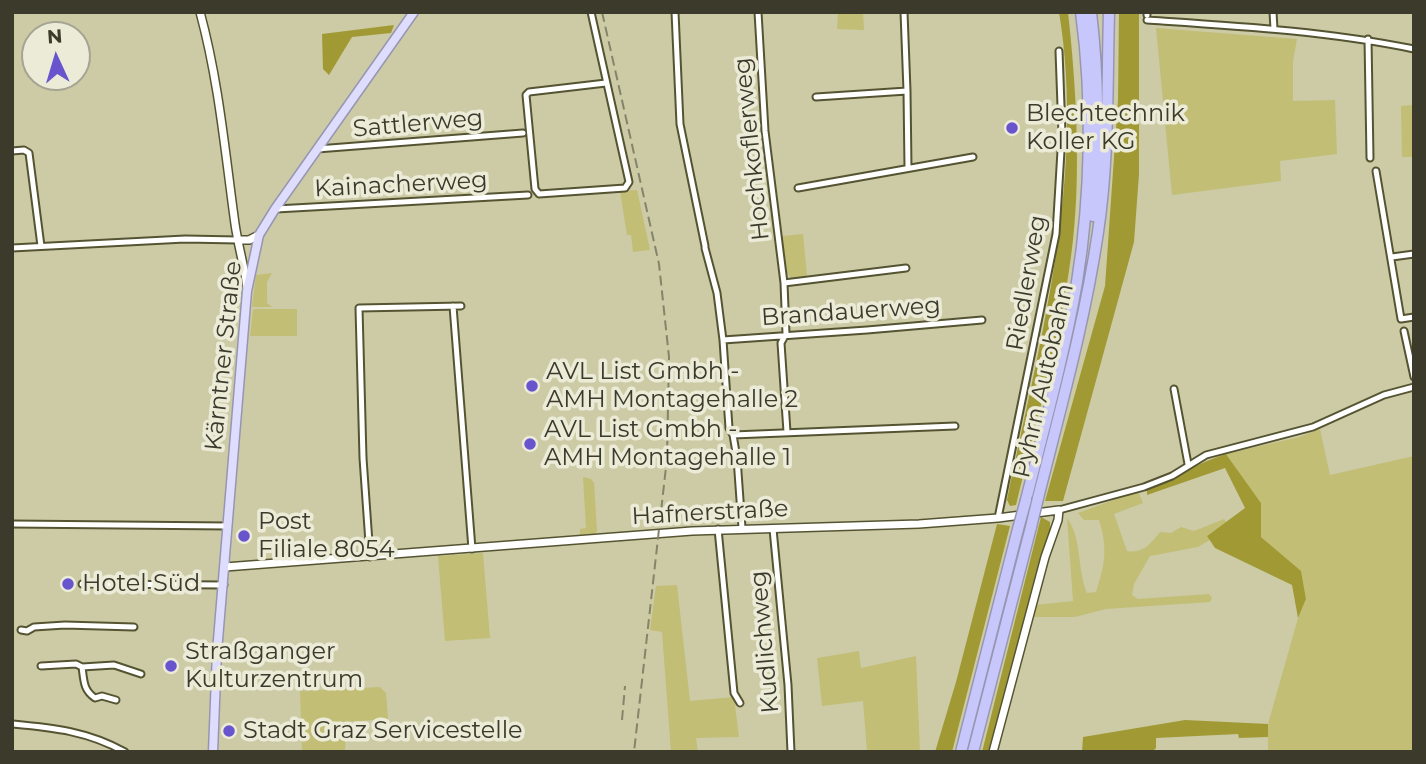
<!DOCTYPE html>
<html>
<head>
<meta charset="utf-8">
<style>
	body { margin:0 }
	#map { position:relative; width:1426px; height:764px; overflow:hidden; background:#cccba6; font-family:Montserrat,sans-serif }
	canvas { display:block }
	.frame { position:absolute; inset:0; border:14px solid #3b3a2b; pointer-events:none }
	.north { position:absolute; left:21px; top:21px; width:70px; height:70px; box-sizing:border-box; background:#ebebd8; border:2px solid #a5a493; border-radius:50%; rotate:356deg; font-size:19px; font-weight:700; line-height:28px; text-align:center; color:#3b3a2b }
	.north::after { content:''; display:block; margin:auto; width:24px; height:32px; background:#6855ce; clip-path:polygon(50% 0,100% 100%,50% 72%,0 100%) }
</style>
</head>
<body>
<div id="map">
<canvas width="1426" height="764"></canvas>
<div class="frame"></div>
<div class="north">N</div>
</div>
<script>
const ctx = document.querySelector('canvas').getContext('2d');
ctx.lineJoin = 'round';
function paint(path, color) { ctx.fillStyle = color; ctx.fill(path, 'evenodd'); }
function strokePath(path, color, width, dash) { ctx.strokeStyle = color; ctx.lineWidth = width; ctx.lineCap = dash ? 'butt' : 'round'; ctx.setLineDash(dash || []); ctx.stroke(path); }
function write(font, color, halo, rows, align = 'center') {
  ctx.font = font + ' Montserrat,sans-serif'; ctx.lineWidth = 7; ctx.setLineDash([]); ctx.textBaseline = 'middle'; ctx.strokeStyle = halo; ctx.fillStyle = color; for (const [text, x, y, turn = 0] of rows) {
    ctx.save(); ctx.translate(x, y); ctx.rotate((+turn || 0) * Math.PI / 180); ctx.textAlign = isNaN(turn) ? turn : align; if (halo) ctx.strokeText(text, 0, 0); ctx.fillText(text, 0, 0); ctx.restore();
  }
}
paint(new Path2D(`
	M838,12H863L864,30L837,29Z
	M1156,28L1297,39L1293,61V101L1335,100L1337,154L1280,161L1281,181L1172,195Z
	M1414,105V157H1402L1401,106Z
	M637,190L650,250L633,252L631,235H627L620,191Z
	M803,234L807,276L791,278L787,273L782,236Z
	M272,273L267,282V303L272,307H252L256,275Z
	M253,309H297V336H250Z
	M1320,429L1330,475L1414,456V752H1268V724L1298,618L1306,599L1301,572L1261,537V503L1226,454L1299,437Z
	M583,477L591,479L594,483L597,531L595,534L580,535V529L586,528Z
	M1138,491L1143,503L1114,514L1127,551C1143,554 1151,543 1160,532L1171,533L1181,527L1194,531L1224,519L1226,522L1208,535L1210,540L1198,547L1150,556L1134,584L1132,595L1138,599L1209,594L1212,598L1210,602L1106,609L1075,617H1032L1035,605L1073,601L1067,518C1082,537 1077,570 1087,593L1096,592C1105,564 1108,549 1099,520H1084L1078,513Z
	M483,553L490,638L445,641L438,556Z
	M677,585L690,701L734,697L739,737L696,738L698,752H671L662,632L650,630L656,586Z
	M859,651L861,668L916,656L920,752H867L863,701L822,706L817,658Z
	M380,687L386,693L388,719L346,722L345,752H302L300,691Z`), '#c2be76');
paint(new Path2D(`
	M1059,12H1068C1076,84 1081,169 1073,240C1063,330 1037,418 1016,505L1010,506L1007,500C1040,340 1086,177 1059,12Z
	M1119,12H1139V174L1134,242L1063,501H1045L1105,286L1118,100Z
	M394,25L391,33L352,37L329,75L323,69L322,34Z
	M1226,454L1261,503V537L1301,571L1306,599L1298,618L1292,585L1215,548L1207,536L1245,508L1225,468L1147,495V490C1174,478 1197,463 1226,454Z
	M1041,517L1050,522V531L989,752H982Z
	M997,524L1010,526L952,752H935L956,682Z
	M1185,720L1268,724V737L1239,738L1238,734L1156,738V748L1153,751L1082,752L1083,737Z`), '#a19a34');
const street = new Path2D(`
	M591,12L629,182L625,188L539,194L535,189L526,95L529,92L606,83
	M675,12L680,124L705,246
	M758,12L765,131L784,283L786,334L781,343L787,432
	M904,12L907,91
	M1147,12V15
	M1273,12L1274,29
	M1147,20C1237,26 1326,31 1414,49
	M1368,39L1370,158
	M816,97L907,91L908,168
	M317,149L523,133
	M12,151L24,150L29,153L41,246
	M1376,171L1401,319L1414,317
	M798,188L973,157
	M276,209L528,195
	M12,248L185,239L238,240
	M705,248L717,293L723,340L867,330L982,320
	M1392,257L1414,254
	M784,283L906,268
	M453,306L472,549
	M1404,331L1414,377
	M723,340L729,428L733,435
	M1174,389L1188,464
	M1059,510L1144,487L1172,476L1206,455L1313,427L1384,395L1414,387
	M998,518L1056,234L1062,134L1059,51
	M12,524L228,526
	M742,528L737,458L733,435L955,426
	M718,529L734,693L740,703
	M773,529L788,685L791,752
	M370,557L363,458L359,308L461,306
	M82,584L224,585
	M21,630L27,631L34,627L65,625L134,627
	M41,666L76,664L82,667L114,665L141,674
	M82,667C84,680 83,690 95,698L102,696L116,700
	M12,724C54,728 87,731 125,752`);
const secondary = new Path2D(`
	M200,12C219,82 225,152 235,224C238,245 244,265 247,287
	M238,240H249L259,235
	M225,567L692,531L919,524L998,518L1059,510L1058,520L1045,557L993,752`);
const primary = new Path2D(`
	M213,752L217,652L247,291L259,235L275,209L414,12`);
const highway = new Path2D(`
	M1091,12C1099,80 1099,148 1093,216
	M1038,498C1060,410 1085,321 1098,232C1109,159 1107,85 1109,12
	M1026,500C1044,428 1064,356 1077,282C1091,195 1093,100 1081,12
	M961,752L1018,529
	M973,752L1031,527`);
strokePath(street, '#555432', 9);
strokePath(secondary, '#555432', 10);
strokePath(primary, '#9796b2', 11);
strokePath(highway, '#9796b2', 13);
strokePath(street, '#fff', 5);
strokePath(secondary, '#fff', 7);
strokePath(primary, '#deddfd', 8);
strokePath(highway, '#c8c7fb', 10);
strokePath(new Path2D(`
	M602,12L659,264L669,357L667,458L634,752
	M622,720L625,686`), '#85846a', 2, [10, 5]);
const highwayBridge = new Path2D(`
	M1031,527L1038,498
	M1018,529L1026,500`);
strokePath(highwayBridge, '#9796b2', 13, []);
strokePath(highwayBridge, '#c8c7fb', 10);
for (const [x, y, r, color] of [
	[1012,128,7,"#6855ce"],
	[532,386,7,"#6855ce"],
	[530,444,7,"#6855ce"],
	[244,536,7,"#6855ce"],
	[68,584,7,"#6855ce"],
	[171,666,7,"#6855ce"],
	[229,731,7,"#6855ce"]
]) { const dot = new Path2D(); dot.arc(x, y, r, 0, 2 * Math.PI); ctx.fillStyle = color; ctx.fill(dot); strokePath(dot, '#ebebd8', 2.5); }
write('24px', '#3b3a2b', '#ebebd8', [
	["Blechtechnik",1026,114],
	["Koller KG",1026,142],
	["AVL List Gmbh -",546,372],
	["AMH Montagehalle 2",546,400],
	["AVL List Gmbh -",544,430],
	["AMH Montagehalle 1",544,458],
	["Post",258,522],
	["Filiale 8054",258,550],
	["Hotel Süd",82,584],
	["Straßganger",185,652],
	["Kulturzentrum",185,680],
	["Stadt Graz Servicestelle",243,731]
], 'left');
write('24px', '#3b3a2b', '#ebebd8', [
	["Sattlerweg",418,124,-5],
	["Hochkoflerweg",752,149,-96],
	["Kainacherweg",401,185,-3],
	["Riedlerweg",1027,283,-80],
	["Brandauerweg",851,312,-4],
	["Kärntner Straße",224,356,-84],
	["Pyhrn Autobahn",1044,381,-77],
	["Hafnerstraße",710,513,-3],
	["Kudlichweg",765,642,-95]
]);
</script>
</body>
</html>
